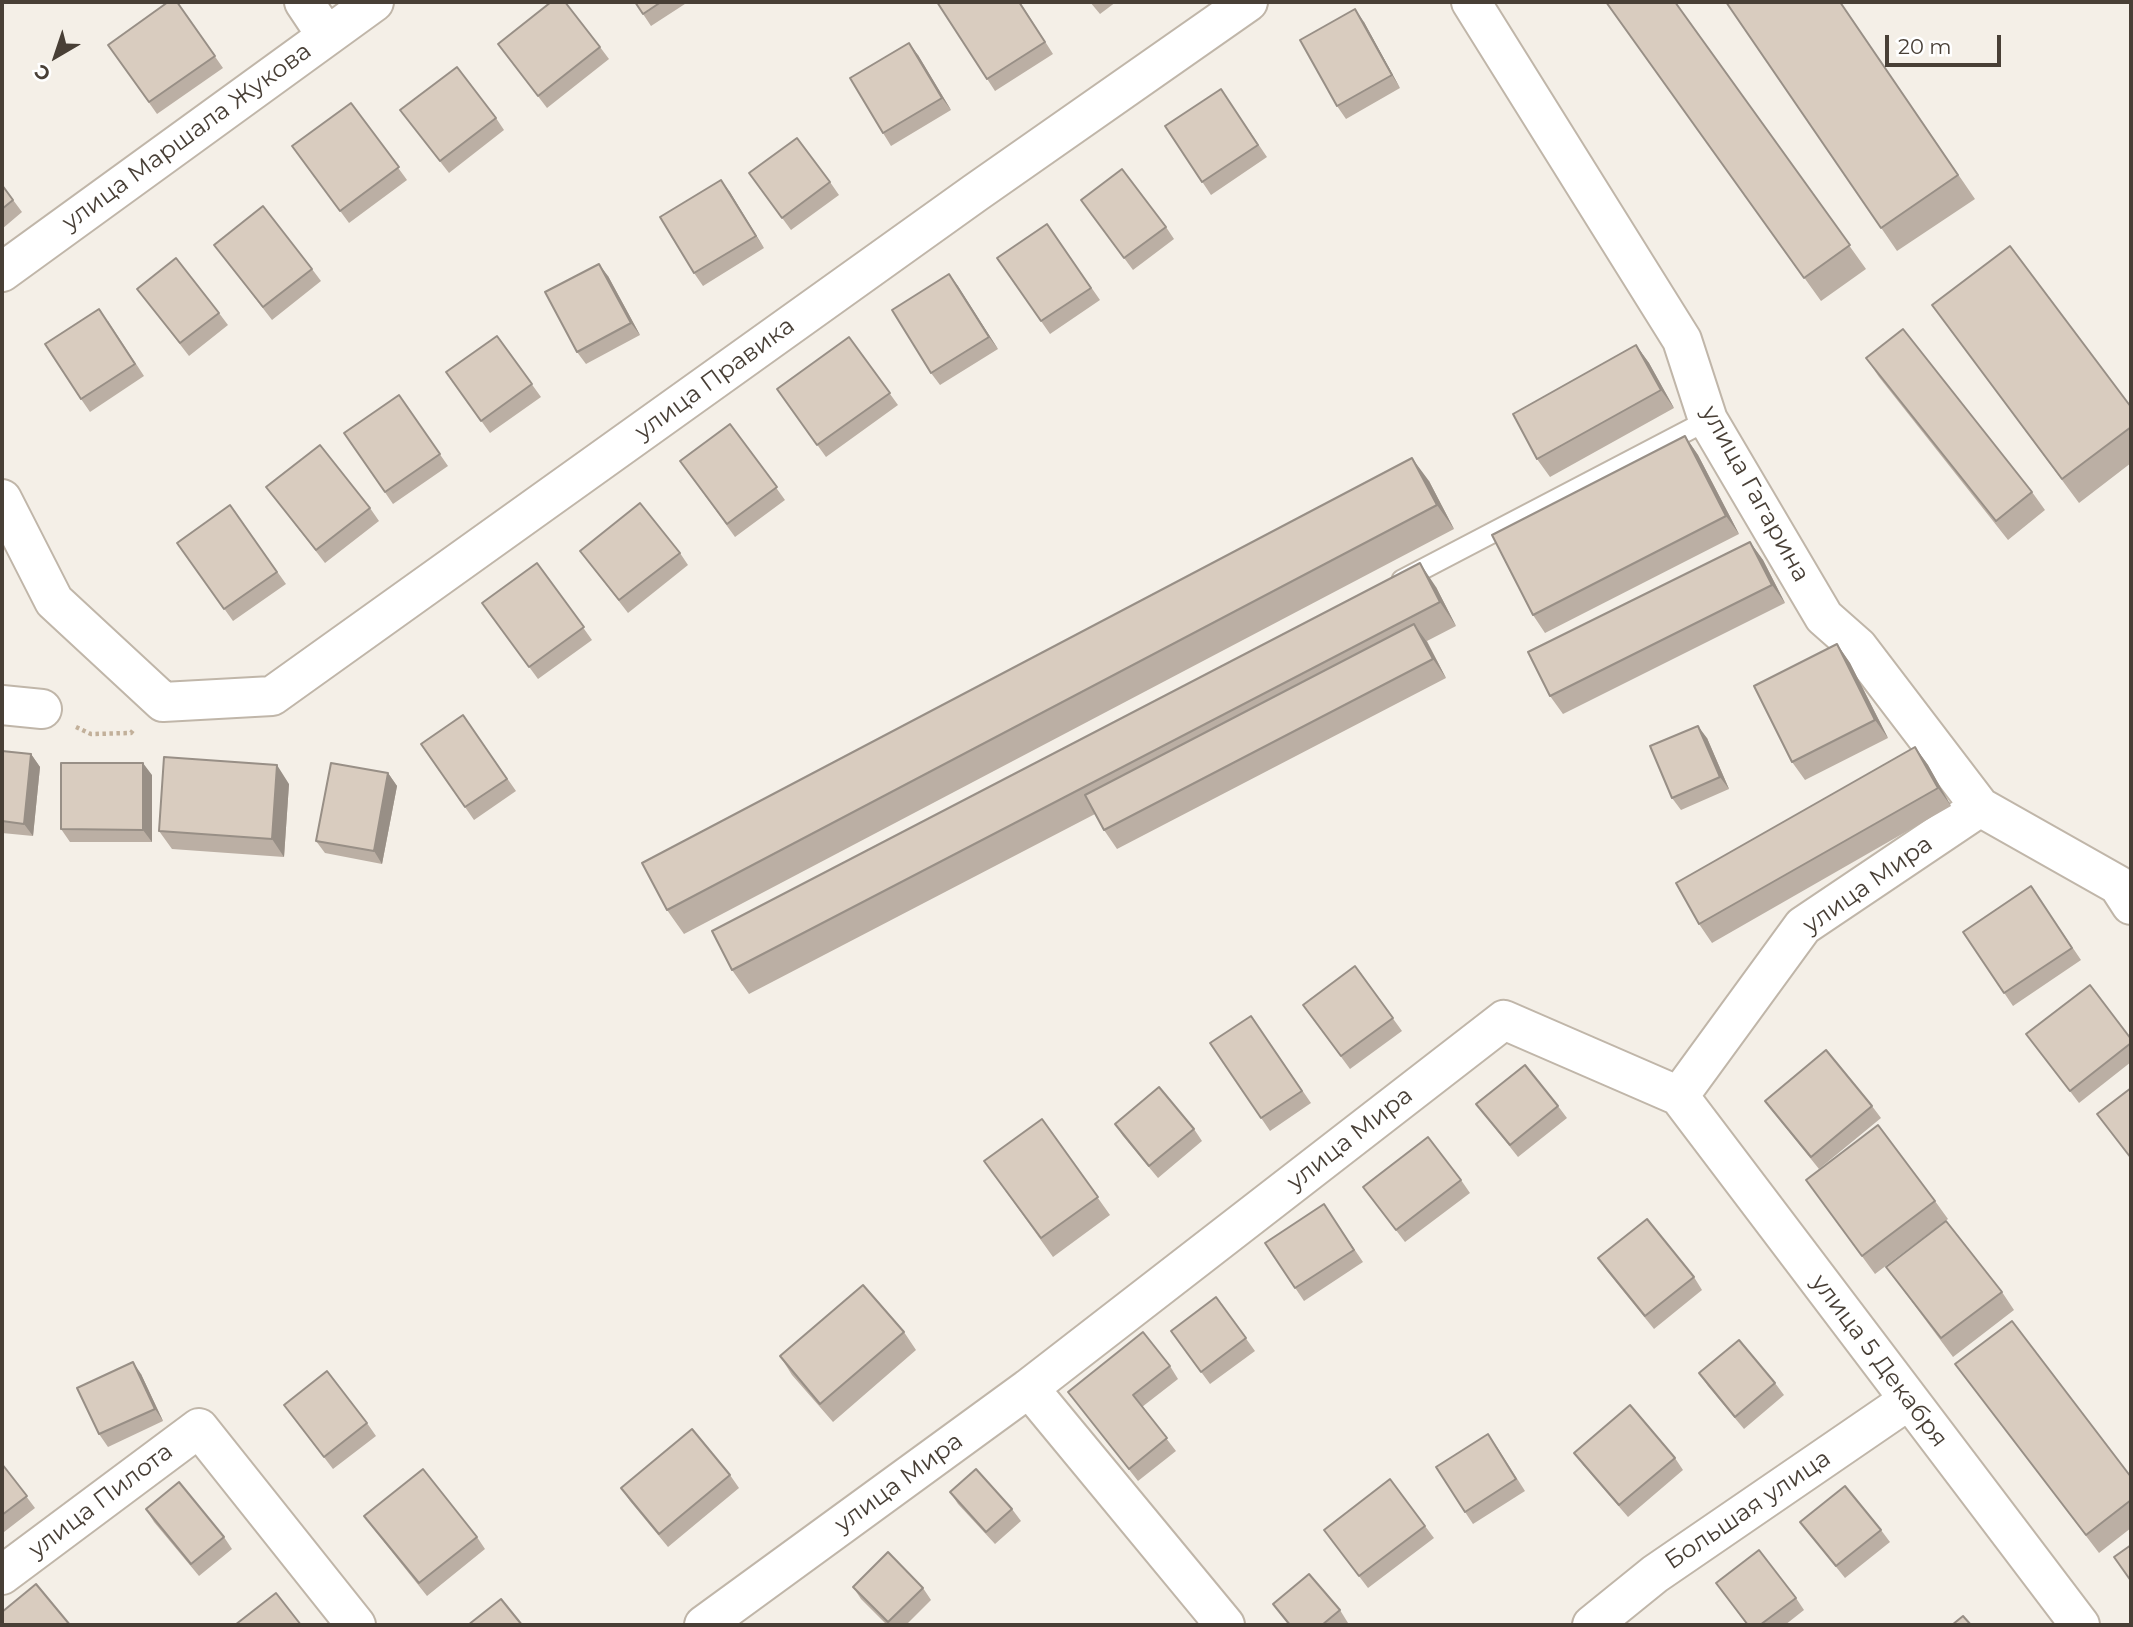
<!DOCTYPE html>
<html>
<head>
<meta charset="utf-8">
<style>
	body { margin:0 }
	#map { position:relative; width:2133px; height:1627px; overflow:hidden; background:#f4efe7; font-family:Montserrat,sans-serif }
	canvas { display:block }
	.frame { position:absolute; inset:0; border:4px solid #483f36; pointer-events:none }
	.north { position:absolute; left:21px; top:21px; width:70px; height:70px; -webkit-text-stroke:5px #fff; paint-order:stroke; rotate:219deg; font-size:19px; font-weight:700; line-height:28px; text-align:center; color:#483f36 }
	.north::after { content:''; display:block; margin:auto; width:24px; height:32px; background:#483f36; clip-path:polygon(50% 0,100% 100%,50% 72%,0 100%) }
	.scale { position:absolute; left:1885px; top:35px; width:116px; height:32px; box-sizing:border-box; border:4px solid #483f36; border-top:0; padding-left:9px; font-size:21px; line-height:24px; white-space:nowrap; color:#483f36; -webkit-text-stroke:5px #fff; paint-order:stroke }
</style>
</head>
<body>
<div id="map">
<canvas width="2133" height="1627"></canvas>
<div class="frame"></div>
<div class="north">С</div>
<div class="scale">20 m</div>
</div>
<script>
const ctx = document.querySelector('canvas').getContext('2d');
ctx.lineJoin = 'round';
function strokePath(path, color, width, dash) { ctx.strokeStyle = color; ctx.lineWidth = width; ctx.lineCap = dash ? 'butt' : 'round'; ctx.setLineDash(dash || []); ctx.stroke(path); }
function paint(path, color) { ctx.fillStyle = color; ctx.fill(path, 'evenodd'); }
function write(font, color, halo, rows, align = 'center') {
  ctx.font = font + ' Montserrat,sans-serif'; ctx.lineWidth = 6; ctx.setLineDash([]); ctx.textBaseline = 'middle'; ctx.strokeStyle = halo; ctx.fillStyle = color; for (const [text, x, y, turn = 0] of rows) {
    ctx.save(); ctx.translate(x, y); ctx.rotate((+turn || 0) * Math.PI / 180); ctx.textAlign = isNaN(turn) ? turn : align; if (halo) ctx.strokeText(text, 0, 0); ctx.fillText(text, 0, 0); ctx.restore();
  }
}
const lane = new Path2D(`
	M1402,580L1708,420`);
const street = new Path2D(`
	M304,2L326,35
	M1471,2L1682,340L1708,420L1824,617L1858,647L1980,807L2118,885L2131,905
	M2,272L374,2
	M2,499L54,601L163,702L272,696L975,193L1248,2
	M2,705L42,709
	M1679,1096L2080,1625
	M1029,1388L1225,1625
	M2,1575L199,1428L356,1625
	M704,1625L1029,1388L1504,1020L1679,1096L1803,926L1980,807
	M1592,1625L1655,1574L1909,1400`);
strokePath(lane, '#c0b6a9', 23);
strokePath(street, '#c0b6a9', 42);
strokePath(new Path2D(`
	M76,727L91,734L131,733L134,729`), '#c2b09a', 4.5, [3.5, 3.5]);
strokePath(lane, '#fff', 19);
strokePath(street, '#fff', 38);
paint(new Path2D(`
	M177,2L223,68L157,114L108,45Z
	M635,2H688L651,26Z
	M937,2H1020L1053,54L995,91Z
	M1090,2H1116L1100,14Z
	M1606,2H1675L1866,269L1821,301Z
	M1726,2H1840L1975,199L1897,251Z
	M1364,22L1400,88L1346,119L1337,106Z
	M498,44L600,47L609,59L547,108Z
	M918,55L951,110L891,146L883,133Z
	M1221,89L1267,157L1211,195L1165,126Z
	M351,103L407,180L349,223L292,146Z
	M400,110L496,118L504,130L449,173Z
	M749,173L830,182L839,195L791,230Z
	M721,180L764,248L703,286L694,273Z
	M2,185L22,212L2,229Z
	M1081,200L1166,227L1174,239L1133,270Z
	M1047,224L1100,300L1050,334L997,258Z
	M214,245L312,269L321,281L272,320Z
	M949,274L998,349L940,385L931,373Z
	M608,276L640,335L586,364L577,352Z
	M137,289L219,313L228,325L189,356Z
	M1932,305L2131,407V463L2079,503Z
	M108,321L144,376L90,412L81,399Z
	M497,336L541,397L490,433L446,372Z
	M849,337L898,405L826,457L777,389Z
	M1636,345L1649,363L1674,408L1550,477L1537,459Z
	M1866,358L2032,492L2045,510L2008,540L1879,377Z
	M399,395L448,466L393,504L344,433Z
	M730,424L785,500L735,537L680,461Z
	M1685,436L1698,455L1739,534L1545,633L1533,615Z
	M1429,481L1454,529L684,934L667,910Z
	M266,487L370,508L379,521L325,563Z
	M230,505L286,584L233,621L177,543Z
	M1750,542L1763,560L1785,603L1563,714L1550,696Z
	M580,551L680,553L688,565L628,613Z
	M537,563L592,640L538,679L482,603Z
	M1436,587L1456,626L1427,641L1446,678L1117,849L1104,830L1095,814L749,994L732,970Z
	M1837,644L1850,663L1888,738L1805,780L1792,762Z
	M463,715L516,791L474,820L421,744Z
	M1707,738L1729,789L1681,810L1672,798Z
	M1915,747L1928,765L1951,806L1712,943L1699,924Z
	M2,751L31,754L40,767L33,836L2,833Z
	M388,773L397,786L382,864L325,853L316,841Z
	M152,775V842H70L61,829Z
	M289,784L284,857L172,849L159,831Z
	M2031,886L2081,960L2013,1006L1963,932Z
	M1355,966L1402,1031L1350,1069L1303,1005Z
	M1251,1016L1311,1103L1270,1131L1210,1043Z
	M2026,1034L2131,1039V1062L2079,1103Z
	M1765,1101L1872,1106L1881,1118L1819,1169L1774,1113Z
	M1476,1104L1558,1106L1567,1118L1518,1157Z
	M1042,1119L1110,1215L1053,1257L997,1179Z
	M1115,1124L1194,1129L1202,1141L1158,1178L1123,1136Z
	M1461,1180L1470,1193L1405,1242L1363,1187Z
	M1806,1180L1935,1201L1948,1219L1875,1274Z
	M1324,1204L1363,1262L1304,1301L1265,1243Z
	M1598,1258L1694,1277L1702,1290L1654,1329L1607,1271Z
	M1886,1267L2002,1292L2014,1310L1953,1357Z
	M1216,1297L1255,1351L1210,1384L1171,1331Z
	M904,1332L916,1350L833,1422L792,1375L780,1356Z
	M1955,1364L2131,1477V1528L2099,1553Z
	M1170,1366L1178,1379L1142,1407L1176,1451L1138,1481L1068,1392Z
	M1699,1373L1775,1383L1784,1395L1744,1429L1708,1386Z
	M141,1374L163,1421L108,1447L99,1434Z
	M284,1405L367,1423L376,1436L333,1469Z
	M1497,1447L1525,1491L1473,1524L1465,1512Z
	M1574,1453L1675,1458L1683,1470L1628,1517L1583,1465Z
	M2,1464L35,1508L4,1532L2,1529Z
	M730,1475L739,1488L668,1547L630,1501L621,1488Z
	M950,1492L1012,1509L1021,1521L995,1544L958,1504Z
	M146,1509L224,1537L232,1549L199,1576L154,1522Z
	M364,1516L477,1537L485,1549L427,1596L373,1528Z
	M1800,1522L1881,1530L1890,1542L1845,1578Z
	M1425,1526L1434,1538L1368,1588L1324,1530Z
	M1716,1583L1796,1598L1804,1610L1785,1625H1747Z
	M853,1587L923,1588L931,1600L906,1625H887L861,1599Z
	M1273,1604L1340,1610L1348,1623L1345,1625H1289Z`), '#bbafa4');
paint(new Path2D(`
	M1355,9L1364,22L1400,88L1392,75Z
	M909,43L918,55L951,110L942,98Z
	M721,180L730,192L764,248L756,236Z
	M599,264L608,276L640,335L631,323Z
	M949,274L958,286L998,349L989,337Z
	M1636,345L1649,363L1674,408L1661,390Z
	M1685,436L1698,455L1739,534L1726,516Z
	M1412,458L1429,481L1454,529L1437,505Z
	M1750,542L1763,560L1785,603L1772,585Z
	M1420,563L1436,587L1456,626L1440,602Z
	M1414,624L1427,642L1446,678L1433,659Z
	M1837,644L1850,663L1888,738L1875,720Z
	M1698,726L1707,738L1729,789L1720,777Z
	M1915,747L1928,765L1951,806L1938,788Z
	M31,754L40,767L33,836L24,824Z
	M143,763L152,775V842L143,830Z
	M277,765L289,784L284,857L272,839Z
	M388,773L397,786L382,864L374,851Z
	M133,1362L141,1374L163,1421L155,1409Z`), '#988f86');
const building = new Path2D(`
	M168,2H177L215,56L149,102L108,45Z
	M551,2H565L600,47L538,96L498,44Z
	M635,2H661L643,14Z
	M937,2H1019L1045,42L987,79Z
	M1606,2H1675L1850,245L1804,278Z
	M1726,2H1840L1958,175L1881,228Z
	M1355,9L1392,75L1337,106L1300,40Z
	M909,43L942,98L883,133L850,78Z
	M457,67L496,118L440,161L400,110Z
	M1221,89L1258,145L1202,182L1165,126Z
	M351,103L399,167L340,211L292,146Z
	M797,138L830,182L782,218L749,173Z
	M1122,169L1166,227L1124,258L1081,200Z
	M721,180L756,236L694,273L660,217Z
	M2,185L13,200L2,209Z
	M263,206L312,269L263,307L214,245Z
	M1047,224L1091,288L1041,321L997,258Z
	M2010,246L2131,407V427L2062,479L1932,305Z
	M176,258L219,313L180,343L137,289Z
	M599,264L631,323L577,352L545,292Z
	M949,274L989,337L931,373L892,310Z
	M99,309L135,364L81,399L45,344Z
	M1903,329L2032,492L1996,521L1866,358Z
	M497,336L532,384L481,421L446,372Z
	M849,337L890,393L817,445L777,389Z
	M1636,345L1661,390L1537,459L1513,414Z
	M399,395L440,454L385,492L344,433Z
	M730,424L777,487L727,524L680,461Z
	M1685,436L1726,516L1533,615L1492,535Z
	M320,445L370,508L316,550L266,487Z
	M1412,458L1437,505L667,910L642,863Z
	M640,503L680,553L619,600L580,551Z
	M230,505L277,572L224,609L177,543Z
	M1750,542L1772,585L1550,696L1528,652Z
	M537,563L584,627L529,667L482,603Z
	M1420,563L1440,602L732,970L712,931Z
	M1414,624L1433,659L1104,830L1085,795Z
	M1837,644L1875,720L1792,762L1754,686Z
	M463,715L507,779L465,807L421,744Z
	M1698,726L1720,777L1672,798L1650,746Z
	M1915,747L1938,788L1699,924L1676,883Z
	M2,751L31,754L24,824L2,821Z
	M164,757L277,765L272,839L159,831Z
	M61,763H143V830L61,829Z
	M331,763L388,773L374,851L316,841Z
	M2031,886L2072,948L2004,993L1963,932Z
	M1355,966L1393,1018L1341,1056L1303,1005Z
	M2090,985L2131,1039V1043L2070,1091L2026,1034Z
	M1251,1016L1302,1091L1261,1118L1210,1043Z
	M1826,1050L1872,1106L1811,1157L1765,1101Z
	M1525,1065L1558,1106L1510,1145L1476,1104Z
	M1159,1087L1194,1129L1149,1166L1115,1124Z
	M2131,1088V1158L2097,1114Z
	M1042,1119L1098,1197L1041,1238L984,1161Z
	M1878,1125L1935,1201L1862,1256L1806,1180Z
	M1428,1137L1461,1180L1396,1230L1363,1187Z
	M1324,1204L1354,1250L1295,1288L1265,1243Z
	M1647,1219L1694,1277L1645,1316L1598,1258Z
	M1946,1221L2002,1292L1941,1338L1886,1267Z
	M863,1285L904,1332L820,1404L780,1356Z
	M1216,1297L1246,1338L1201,1372L1171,1331Z
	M2012,1321L2131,1477V1500L2086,1535L1955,1364Z
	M1143,1332L1170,1366L1133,1395L1167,1438L1129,1469L1068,1392Z
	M1739,1340L1775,1383L1735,1417L1699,1373Z
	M133,1362L155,1409L99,1434L77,1388Z
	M327,1371L367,1423L324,1457L284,1405Z
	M1630,1405L1675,1458L1619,1505L1574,1453Z
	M692,1429L730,1475L659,1534L621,1488Z
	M1488,1434L1516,1479L1465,1512L1436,1467Z
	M2,1464L27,1496L2,1515Z
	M423,1469L477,1537L419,1583L364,1516Z
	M976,1469L1012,1509L986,1532L950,1492Z
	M1390,1479L1425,1526L1359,1576L1324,1530Z
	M179,1482L224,1537L191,1564L146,1509Z
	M1845,1486L1881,1530L1836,1566L1800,1522Z
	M2131,1545V1581L2114,1557Z
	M1759,1550L1796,1598L1760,1625H1748L1716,1583Z
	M888,1552L923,1588L888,1622L853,1587Z
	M1309,1574L1340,1610L1322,1625H1290L1273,1604Z
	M36,1584L70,1625H4L2,1622V1612Z
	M276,1593L301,1625H235Z
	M501,1599L522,1625H468Z
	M1963,1616L1971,1625H1952Z`);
paint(building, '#d9ccbf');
strokePath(building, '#988f86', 2);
write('24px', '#483f36', '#fff', [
	["улица Маршала Жукова",187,137,-36],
	["улица Правика",715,379,-36],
	["улица Гагарина",1755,494,61],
	["улица Мира",1868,885,-35],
	["улица Мира",1350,1139,-38],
	["улица 5 Декабря",1879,1361,53],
	["улица Мира",899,1483,-36],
	["улица Пилота",101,1501,-37],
	["Большая улица",1748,1510,-34]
]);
</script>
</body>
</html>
